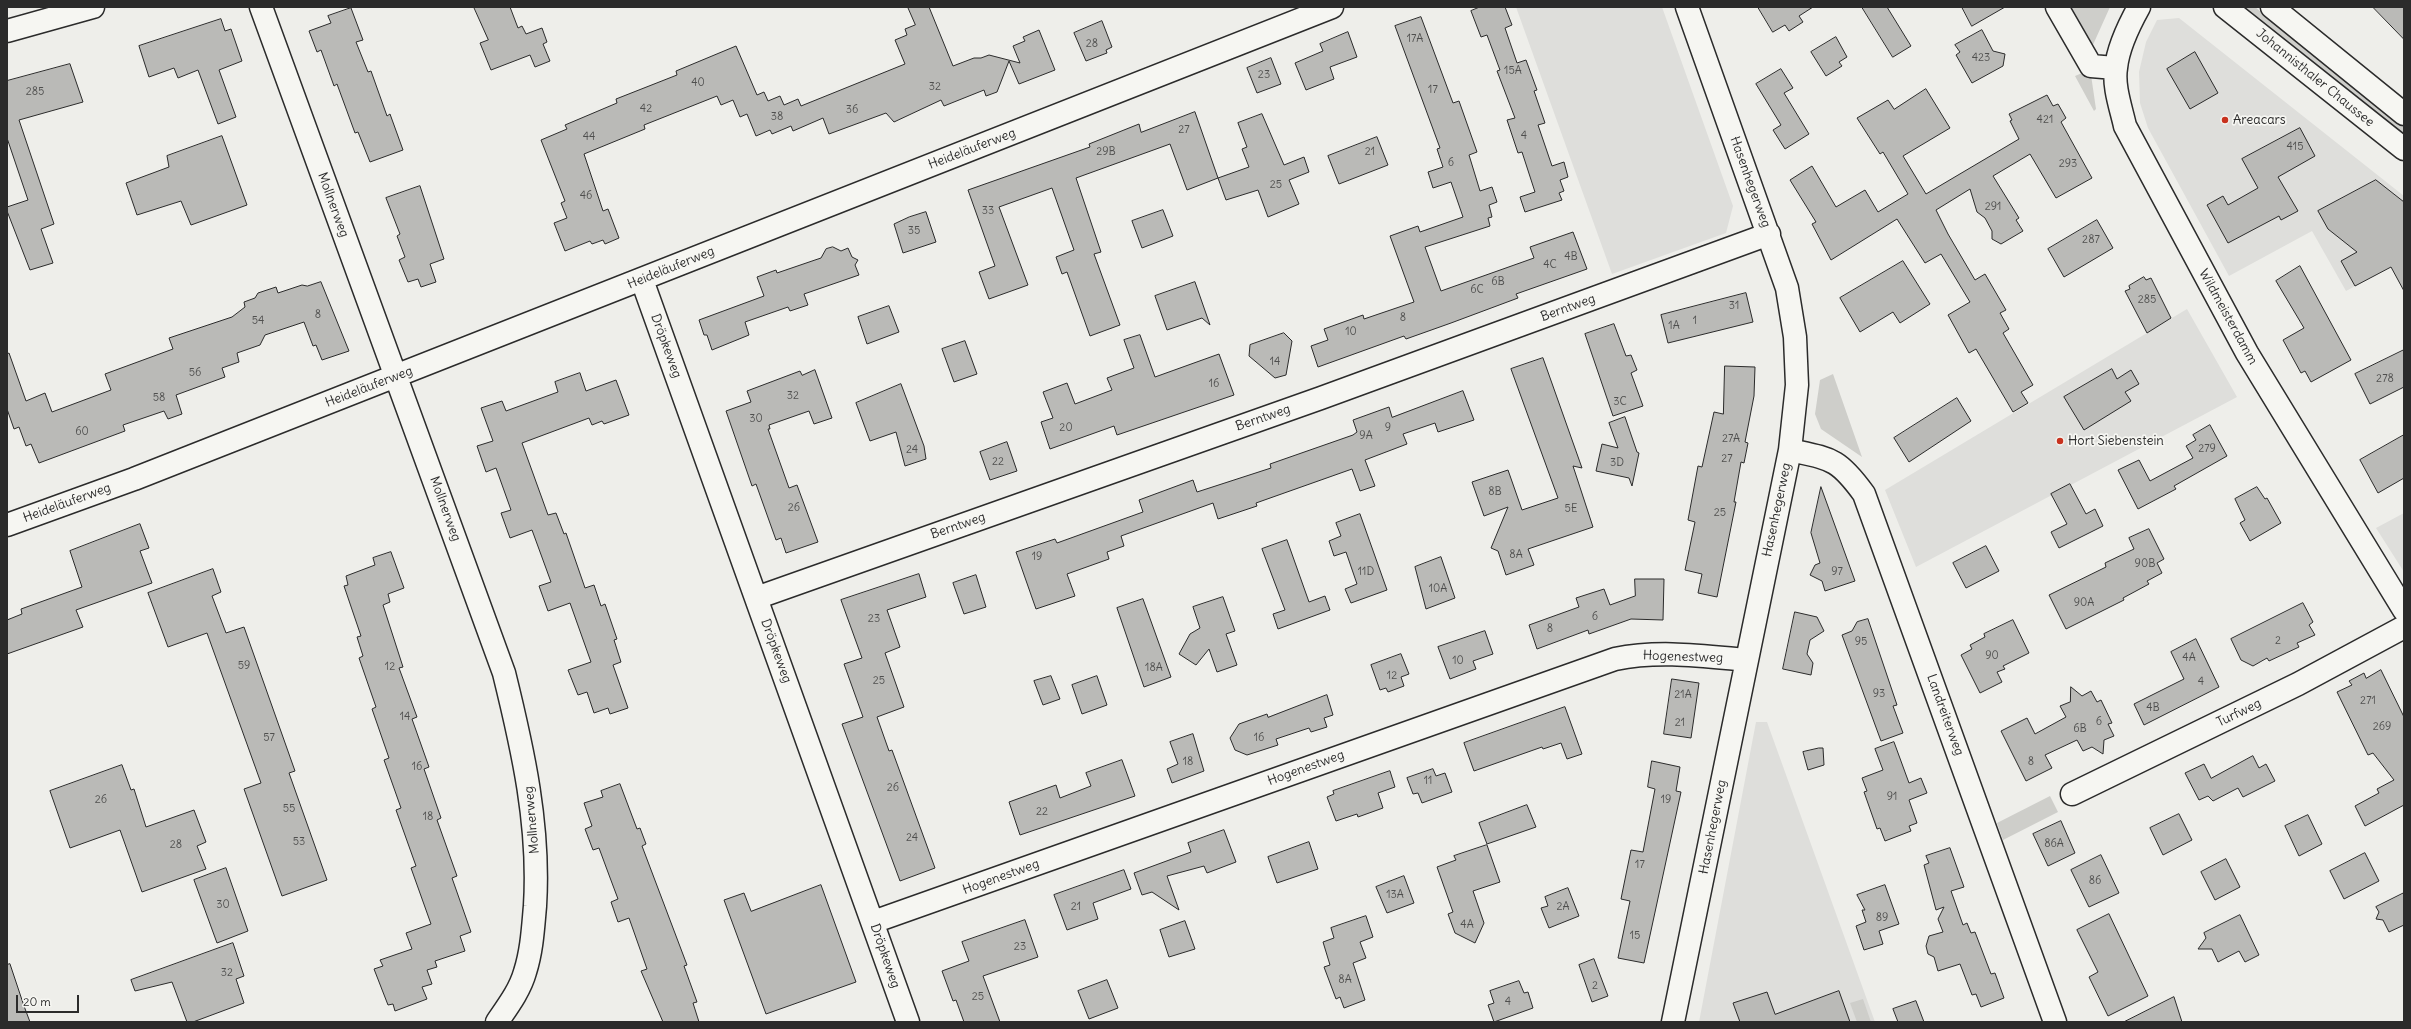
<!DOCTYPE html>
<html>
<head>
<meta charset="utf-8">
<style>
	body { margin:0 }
	#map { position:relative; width:2411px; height:1029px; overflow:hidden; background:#eeeeea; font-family:Delius,sans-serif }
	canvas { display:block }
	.frame { position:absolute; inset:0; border:8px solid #2b2b2b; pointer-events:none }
	.scale { position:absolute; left:16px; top:995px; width:63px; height:18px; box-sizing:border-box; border:2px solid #2b2b2b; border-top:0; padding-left:5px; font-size:12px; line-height:14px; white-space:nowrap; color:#2b2b2b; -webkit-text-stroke:3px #f6f6f2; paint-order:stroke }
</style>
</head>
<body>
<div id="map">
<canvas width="2411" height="1029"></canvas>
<div class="frame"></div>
<div class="scale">20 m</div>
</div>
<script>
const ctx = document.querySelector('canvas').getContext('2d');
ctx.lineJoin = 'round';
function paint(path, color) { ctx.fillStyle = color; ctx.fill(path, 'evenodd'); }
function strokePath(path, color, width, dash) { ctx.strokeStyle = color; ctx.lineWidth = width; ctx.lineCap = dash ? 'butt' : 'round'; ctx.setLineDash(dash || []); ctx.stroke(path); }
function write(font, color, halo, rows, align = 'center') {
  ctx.font = font + ' Delius,sans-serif'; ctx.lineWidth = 3.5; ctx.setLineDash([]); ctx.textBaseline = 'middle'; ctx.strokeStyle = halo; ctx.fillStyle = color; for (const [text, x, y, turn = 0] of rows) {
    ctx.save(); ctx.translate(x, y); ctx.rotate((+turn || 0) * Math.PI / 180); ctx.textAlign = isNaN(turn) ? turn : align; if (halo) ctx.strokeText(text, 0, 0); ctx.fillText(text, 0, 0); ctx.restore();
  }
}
paint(new Path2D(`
	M1516,7H1662L1733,206L1726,233L1612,274Z
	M2179,18L2404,196V260L2346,291L2312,231L2229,276L2148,128L2140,103L2139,72L2146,42L2157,20Z
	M2187,309L2237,397L1916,567L1885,490Z
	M2404,513V572L2376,528Z
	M1756,722H1767L1875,1022H1699Z`), '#dededb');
paint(new Path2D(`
	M2068,7H2110L2092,47Z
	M2241,7H2255L2404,127V136Z
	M2082,73L2091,75L2096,109L2094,111L2075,76Z
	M1833,374L1862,457L1821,429L1815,414L1820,380Z
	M2050,796L2058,812L2003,840L1997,823Z
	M1863,999L1871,1022H1857L1850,1003Z`), '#cececa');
const building = new Path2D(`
	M474,7H510L518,28L522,26L526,34L542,28L547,42L543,44L550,61L535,67L530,55L491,70L480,43L488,40Z
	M908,7H929L953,66L974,58H981L989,55L1020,63L1013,46L1025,41L1023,37L1039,30L1055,70L1019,84L1009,61L997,92L986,96L984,90L944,106L941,100L894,122L886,113L829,134L823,118L793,131L791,126L772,134L770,130L756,136L747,114L740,117L733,100L721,105L717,96L644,125L645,129L584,154L603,211L608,209L619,238L605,244L603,240L592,244L590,241L565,251L554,223L567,218L561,203L565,201L541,140L567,129L565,125L617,103L616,99L677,75L676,71L736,46L757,95L764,92L768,101L780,96L784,105L798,99L801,106L905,64L895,40L907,35L905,29L915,25Z
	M1480,7H1505L1512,25L1505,28L1517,63L1526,60L1537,90L1534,91L1545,123L1538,125L1552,166L1564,162L1568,177L1560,180L1564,191L1559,193L1562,200L1525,212L1520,197L1535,192L1522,152L1518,153L1507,120L1515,118L1497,71L1500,70L1487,35L1481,37L1471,11Z
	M1758,7H1813L1799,16L1803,22L1789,31L1785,25L1773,32Z
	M1862,7H1887L1911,46L1893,57Z
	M1962,7H2005L1972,26Z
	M2373,7H2404V39Z
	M351,8L363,40L356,42L368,72L371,71L387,116L390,114L403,150L370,162L358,132L355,133L337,84L334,86L321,50L317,52L309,31L331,23L328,16Z
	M1421,17L1453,103L1459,101L1477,152L1469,155L1480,191L1492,187L1497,202L1489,205L1492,217L1488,218L1490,226L1425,247L1441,291L1534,258L1530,247L1573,232L1587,269L1516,294L1518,298L1451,323L1406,339L1404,336L1318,367L1311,346L1328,340L1324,329L1363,315L1364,319L1414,302L1390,236L1418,226L1420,232L1463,217L1451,182L1433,188L1428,172L1443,167L1437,149L1440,148L1395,26Z
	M221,19L225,31L231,29L242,61L219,70L236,117L218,124L198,70L178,78L174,68L149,77L139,46Z
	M1102,21L1112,47L1106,50L1107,53L1086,61L1074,33Z
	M1982,30L1993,51L2005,54L2003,66L1972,83L1956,55L1960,52L1955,45Z
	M1348,32L1357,57L1330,67L1334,79L1306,90L1295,63L1323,51L1320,44Z
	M1836,37L1847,57L1839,62L1842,66L1826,76L1811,52Z
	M2195,52L2218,93L2190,109L2167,69Z
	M1271,58L1281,84L1257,93L1247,68Z
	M70,64L83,102L19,120L54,224L41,229L53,263L30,270L7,211V207L28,200L7,138V81Z
	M1781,69L1793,88L1784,93L1809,134L1785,149L1773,130L1781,125L1756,84Z
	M1926,89L1950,128L1903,156L1926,194L2019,139L2010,121L2012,120L2009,114L2047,95L2053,106L2058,104L2066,118L2061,122L2092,178L2056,198L2030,154L1993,176L2019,218L2016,220L2023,231L2001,244L1992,239V231L1985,218L1977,212L1970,189L1936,210L1948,234L1975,280L1985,274L2006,310L2000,313L2009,329L2003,333L2033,385L2021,392L2028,403L2013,412L1976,349L1969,353L1948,315L1970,302L1941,254L1925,263L1897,219L1831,260L1812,224L1816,222L1790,180L1812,166L1836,207L1865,190L1878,212L1908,194L1883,152L1880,154L1857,118L1888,100L1894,109Z
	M1195,112L1218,178L1187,190L1170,144L1076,178L1101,252L1094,254L1120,325L1090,336L1067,272L1062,274L1056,257L1074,250L1052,188L999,207L1028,285L989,299L979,272L995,266L968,190L1090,147L1089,144L1139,124L1141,132Z
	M1262,114L1284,165L1304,157L1309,172L1289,180L1299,204L1268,217L1258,190L1226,200L1218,178L1249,167L1242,149L1247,147L1238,123Z
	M2300,128L2315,156L2278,177L2298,211L2281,220L2279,216L2228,243L2207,205L2223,196L2228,205L2258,188L2242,159Z
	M222,136L247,205L191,225L181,201L137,215L126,183L169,167L167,156Z
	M1377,137L1388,165L1339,184L1328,156Z
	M2376,180L2404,202V291L2391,267L2355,286L2341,261L2357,252L2328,229L2318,211Z
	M420,186L444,259L430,264L436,282L421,287L418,279L408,282L399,260L405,257L397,236L400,234L386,198Z
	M1163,210L1173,236L1142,248L1132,221Z
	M926,212L936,242L903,253L894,224L909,217Z
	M2097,220L2113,248L2064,277L2048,249Z
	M833,247L841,251L848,248L852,257L858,260L855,265L859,275L804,294L808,305L790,311L788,307L745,322L749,335L712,350L707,335H704L699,320L764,296L757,277L776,270L777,273L815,260L821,258L826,249Z
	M1903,261L1930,304L1900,323L1893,312L1860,332L1840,298Z
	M2300,266L2351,360L2311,382L2305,371L2301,373L2283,340L2304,328L2276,281Z
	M2144,277L2146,280L2151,278L2171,318L2147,333L2125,291L2130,289L2129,286Z
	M321,282L349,351L322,360L316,345L313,346L304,322L265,335L260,345L237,353L239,362L222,368L225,377L176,395L182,414L168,419L164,411L123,425L125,431L39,463L31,444L26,446L19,427L14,429L7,409V354L9,353L26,401L45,393L52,412L111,390L105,374L173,349L169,338L232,317L245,307L244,302L255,298L258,293L276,287L278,293L302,285L307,286Z
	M1195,282L1210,325L1202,318L1167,330L1155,296Z
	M1746,293L1753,322L1668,343L1661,315Z
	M889,306L899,332L867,344L858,317Z
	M1614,324L1626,356L1631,355L1637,370L1631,373L1643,406L1613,416L1585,334Z
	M1284,333L1292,341L1286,375L1275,378L1249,356L1250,345Z
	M1140,335L1155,377L1219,354L1234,395L1117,435L1114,426L1050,449L1041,422L1053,418L1043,392L1067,383L1075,404L1112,390L1107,378L1134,368L1124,340Z
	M965,341L977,374L954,382L942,349Z
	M2404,350V387L2370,404L2355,374Z
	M1543,358L1582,468L1573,466L1593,527L1528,549L1534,565L1506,575L1498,551L1491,548L1508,507L1484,516L1472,482L1508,470L1522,510L1558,498L1511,369Z
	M1725,366L1755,367L1754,396L1745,442L1748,443L1744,463L1741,462L1734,502H1736L1717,597L1698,593L1702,574L1685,570L1695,522L1688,520L1698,466L1702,467L1714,412L1723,414Z
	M2112,369L2117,379L2131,370L2139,384L2125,392L2131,401L2084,430L2064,397Z
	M815,370L832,418L814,424L809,411L769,425L770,429H768L789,488L797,485L818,542L786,553L781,538L776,540L756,484L752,486L726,411L751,402L747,391L800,371L802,375Z
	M580,373L586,391L616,380L629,415L604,424L602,421L592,425L589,418L522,443L548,515L556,513L564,534L566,533L585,588L594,585L601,606L605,604L617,639L614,640L621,662L613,665L628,708L610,714L608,708L594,713L587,692L578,695L568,670L591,662L570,603L548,611L539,586L551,582L532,530L510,538L501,513L511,510L496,468L486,472L477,446L493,441L481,408L502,401L506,411L558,392L555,382Z
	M901,384L924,446L926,459L905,466L896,432L870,441L856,403Z
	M1463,391L1474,420L1438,432L1435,423L1403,434L1407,444L1365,460L1375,486L1360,491L1352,469L1256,503L1257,506L1218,519L1213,503L1121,536L1124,546L1107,552L1109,559L1067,574L1075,596L1036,609L1016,552L1055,539L1057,543L1143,512L1139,500L1193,480L1197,492L1271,468L1270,464L1353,435L1357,432L1353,420L1389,407L1392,417Z
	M1957,398L1971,421L1909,462L1894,438Z
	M1625,417L1637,452L1639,453L1632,486L1629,478L1596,471L1602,444L1618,448L1609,423Z
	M2210,425L2227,456L2174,486L2176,489L2138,509L2118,470L2139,460L2150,481L2193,458L2186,446L2196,440L2193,435Z
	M2404,435V478L2378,493L2360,460Z
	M1007,442L1017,471L990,480L980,452Z
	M2070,484L2086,514L2095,509L2103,526L2059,548L2051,532L2067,524L2051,494Z
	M1821,487L1855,581L1825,591L1822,581L1810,575L1815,565L1820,563L1811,533Z
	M2257,487L2265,499L2267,498L2281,523L2250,541L2240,523L2245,520L2235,499Z
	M1360,514L1387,590L1351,603L1345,589L1357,584L1346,552L1334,556L1329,541L1341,536L1336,523Z
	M140,524L149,548L140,551L152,583L76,610L83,627L7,654V620L22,614L21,609L82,587L70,551Z
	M2149,529L2164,559L2157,563L2162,573L2147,581L2149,584L2123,598L2124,600L2066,629L2049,595L2106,567L2105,563L2134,549L2129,538Z
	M1287,540L1309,602L1325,596L1330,610L1278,629L1273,614L1285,610L1262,549Z
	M1986,546L1999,571L1966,588L1953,563Z
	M391,552L404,588L388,594L390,602L383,605L403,667L399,668L417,717L412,719L429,767L424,769L441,818L437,820L457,876L452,878L471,932L460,936L465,951L435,961L437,967L427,970L432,984L422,987L427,999L395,1011L393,1004L388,1005L374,969L383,966L380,960L412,949L406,933L431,924L411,868L416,866L396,810L401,808L384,760L389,758L372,709L376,707L359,658L363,656L357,637L361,636L344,586L348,585L346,576L375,565L373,558Z
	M1441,557L1455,598L1426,609L1415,567Z
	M213,569L221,592L212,596L226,633L244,627L295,771L289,773L327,880L282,896L244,789L261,783L207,633L168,647L148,593Z
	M919,574L926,597L887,610L900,647L885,653L904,707L877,717L889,751L892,750L935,868L900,881L842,724L863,717L844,664L862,658L841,600Z
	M976,575L986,607L964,614L953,583Z
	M1635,579H1664L1663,620L1631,619L1589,634L1588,630L1537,649L1529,625L1579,607L1576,598L1604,589L1610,605L1635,596Z
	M1223,597L1235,631L1226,634L1237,665L1217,672L1209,649L1196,665L1179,654L1190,634L1200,628L1193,607Z
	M1143,599L1171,677L1144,687L1117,608Z
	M2303,603L2313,622L2309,625L2315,635L2297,643L2299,647L2269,661L2267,658L2253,666L2241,660L2231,639Z
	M1795,612L1817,617L1824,631L1810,640L1807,654L1813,663L1811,675L1783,669Z
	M1868,619L1897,705L1893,706L1903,733L1881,741L1842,635L1852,631L1857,622Z
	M2013,620L2029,653L2003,666L2005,669L1997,672L2002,682L1980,693L1961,655L1972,649L1970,645L1985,637L1984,634Z
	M1485,631L1493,654L1473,661L1476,669L1450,679L1438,647Z
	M2196,639L2219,687L2144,725L2134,704L2184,679L2171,652Z
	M1401,654L1409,674L1401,677L1404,686L1388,692L1386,688L1380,690L1371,665Z
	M2381,670L2404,717V805L2365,826L2355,806L2379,793L2377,789L2394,780L2373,753L2368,755L2337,692L2352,685L2349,681L2364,673L2366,678Z
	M1051,676L1060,699L1043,705L1034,681Z
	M1097,676L1107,705L1082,714L1072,685Z
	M1672,679L1699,683L1691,738L1664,734Z
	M2071,687L2082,696L2091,691L2097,702L2101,700L2112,723L2108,724L2114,736L2104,740L2103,754L2092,747L2083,751L2077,740L2045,755L2052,768L2026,781L2001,731L2027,718L2035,734L2066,717L2060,706L2070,702Z
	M1327,695L1333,715L1324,718L1327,727L1311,732L1309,728L1276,739L1278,745L1247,755L1235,750L1230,738L1239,724L1267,714L1268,717Z
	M1565,707L1582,754L1567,759L1561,743L1543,749L1542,747L1474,771L1464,743Z
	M1193,734L1204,771L1172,783L1167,769L1178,764L1170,742Z
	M1894,742L1909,783L1921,778L1927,793L1909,800L1917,823L1909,826L1911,831L1885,841L1880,828L1877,829L1864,792L1867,791L1862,778L1883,770L1875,749Z
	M1819,748H1823L1824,765L1808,770L1803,752Z
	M2253,756L2259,768L2266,764L2275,781L2243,797L2238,788L2213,801L2208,796L2199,800L2185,773L2204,764L2211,778Z
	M1122,760L1135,796L1020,835L1009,802L1056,785L1060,798L1091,786L1086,773Z
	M1652,761L1680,767L1676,791L1681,792L1644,963L1618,958L1630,901L1621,899L1623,889L1631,850L1643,852L1655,789L1648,787Z
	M122,765L131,790L134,789L146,827L194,810L206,842L197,846L206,869L142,892L120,830L70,848L50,791Z
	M1433,769L1436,776L1445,773L1452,792L1422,803L1418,793L1413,794L1407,778Z
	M1390,771L1395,787L1378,793L1383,808L1358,817L1357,814L1336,821L1327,797L1334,794L1333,791Z
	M620,784L637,829L640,828L646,844L642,846L687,965L684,966L697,1002L693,1003L699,1022H663L641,971L647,969L629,918L618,922L611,902L618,899L609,875L599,848L593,850L585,829L592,826L584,803L603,797L601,791Z
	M1527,805L1536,827L1487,844L1479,823Z
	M2179,814L2192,840L2163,855L2150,828Z
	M2308,815L2322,844L2299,856L2285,826Z
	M2061,821L2075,853L2048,866L2033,834Z
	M1224,830L1236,862L1207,873L1204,866L1167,876L1179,910L1152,892L1142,895L1134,873L1191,852L1188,843Z
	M1309,842L1318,869L1277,883L1268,857Z
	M1487,845L1500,882L1473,891L1484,923L1475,943L1455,933L1448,914L1453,912L1437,867L1456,860L1454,856Z
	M1950,848L1964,887L1951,891L1963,925L1967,923L1971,933L1975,932L1991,974L1995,973L2004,998L1981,1007L1976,994L1972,995L1960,964L1938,971L1934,957L1928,954L1926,946L1929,936L1943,932L1938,919L1944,907L1936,910L1924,865L1929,863L1926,856Z
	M2365,853L2379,881L2344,899L2330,871Z
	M2101,855L2119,893L2089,907L2071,870Z
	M2226,859L2240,887L2215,900L2201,872Z
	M226,868L248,931L217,943L194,880Z
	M1124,870L1131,889L1093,903L1098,919L1067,930L1054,895Z
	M1404,876L1414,903L1387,913L1376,887Z
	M821,885L856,982L766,1014L724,900L744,893L751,911Z
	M1885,885L1899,924L1879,931L1883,944L1864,950L1856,926L1866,922L1862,910H1865L1857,895Z
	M1568,888L1579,916L1549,928L1541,908L1548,906L1545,897Z
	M2404,893V925L2389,932L2383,920L2376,919L2379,912L2376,907Z
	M2109,914L2148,996L2108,1016L2089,977L2098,972L2077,930Z
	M2240,915L2259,955L2245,962L2239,951L2218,962L2212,949H2198L2206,938L2204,933Z
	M1366,916L1373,937L1360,942L1366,958L1353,963L1365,1000L1344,1008L1340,997L1336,999L1324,967L1330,965L1323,942L1334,938L1331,928Z
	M1025,920L1038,957L983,976L1000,1022H964L956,1000L953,1001L942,971L969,961L962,942Z
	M1185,921L1195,949L1169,957L1160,930Z
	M233,943L244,976L236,979L244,1003L193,1022H187L172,982L135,991L131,980Z
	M1594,959L1608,996L1592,1002L1579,965Z
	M10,964L24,1006L30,1022H7V965Z
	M1107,980L1118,1008L1089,1019L1078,991Z
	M1519,981L1524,993L1528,992L1533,1008L1494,1022L1488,1005L1494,1003L1490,991Z
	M1839,991L1850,1022H1740L1733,1003L1767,992L1775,1014Z
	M2174,997L2182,1022H2124Z
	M1916,1001L1924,1022H1898L1893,1009Z`);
paint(building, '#babab7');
strokePath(building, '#2b2b2b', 1);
const minor = new Path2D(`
	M261,7L504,673C523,750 540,826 535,906C533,928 532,950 525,972C520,990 508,1006 497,1022
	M2057,7L2091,66L2115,68
	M2139,7C2129,25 2118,47 2116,68C2113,86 2121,108 2125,126L2247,353L2404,610
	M642,280L908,1022
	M1790,450C1831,459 1838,458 1864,494L2055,1022
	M7,525L134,479L1332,7
	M756,598L1321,398L1769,234
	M2072,794L2298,684L2404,627
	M873,922L1615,659C1659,650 1702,656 1747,660
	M1673,1022L1790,450L1797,385L1795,337L1787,288L1687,7`);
const major = new Path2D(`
	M2225,7L2404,149
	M2272,7L2404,114
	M7,31L93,7`);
strokePath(minor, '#2b2b2b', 25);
strokePath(major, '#2b2b2b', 25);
strokePath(minor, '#f6f6f2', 22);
strokePath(major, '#f6f6f2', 22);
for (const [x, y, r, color] of [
	[2225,120,4,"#c8321e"],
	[2060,441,4,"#c8321e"]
]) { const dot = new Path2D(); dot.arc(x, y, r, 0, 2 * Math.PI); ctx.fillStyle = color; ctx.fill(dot); strokePath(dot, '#f6f6f2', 1.5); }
write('11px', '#4f4f4e', null, [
	["17A",1415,39],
	["28",1092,44],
	["423",1981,58],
	["15A",1513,71],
	["23",1264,75],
	["40",698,83],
	["32",935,87],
	["17",1433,90],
	["285",35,92],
	["42",646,109],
	["36",852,110],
	["38",777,117],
	["421",2045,120],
	["27",1184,130],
	["4",1524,136],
	["44",589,137],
	["415",2295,147],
	["29B",1106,152],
	["21",1370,152],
	["6",1451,163],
	["293",2068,164],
	["25",1276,185],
	["46",586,196],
	["291",1993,207],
	["33",988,211],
	["35",914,231],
	["287",2091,240],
	["4B",1571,257],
	["4C",1550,265],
	["6B",1498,282],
	["6C",1477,290],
	["285",2147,300],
	["31",1734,306],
	["8",318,315],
	["8",1403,318],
	["54",258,321],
	["1",1695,321],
	["1A",1674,326],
	["10",1351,332],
	["14",1275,362],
	["56",195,373],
	["278",2385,379],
	["16",1214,384],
	["32",793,396],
	["58",159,398],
	["3C",1620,402],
	["30",756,419],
	["20",1066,428],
	["9",1388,428],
	["60",82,432],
	["9A",1366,436],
	["27A",1731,439],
	["279",2207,449],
	["24",912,450],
	["27",1727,459],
	["22",998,462],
	["3D",1617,463],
	["8B",1495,492],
	["26",794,508],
	["5E",1571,509],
	["25",1720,513],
	["8A",1516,555],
	["19",1037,557],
	["90B",2145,564],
	["11D",1366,572],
	["97",1837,572],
	["10A",1438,589],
	["90A",2084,603],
	["6",1595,617],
	["23",874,619],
	["8",1550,629],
	["2",2278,641],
	["95",1861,642],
	["90",1992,656],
	["4A",2189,658],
	["10",1458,661],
	["59",244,666],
	["12",390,667],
	["18A",1154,668],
	["12",1392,676],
	["25",879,681],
	["4",2201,682],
	["93",1879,694],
	["21A",1683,695],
	["271",2368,701],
	["4B",2153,708],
	["14",405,717],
	["6",2099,722],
	["21",1680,723],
	["269",2382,727],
	["6B",2080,729],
	["57",269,738],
	["16",1259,738],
	["18",1188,762],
	["8",2031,762],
	["16",417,767],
	["11",1428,781],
	["26",893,788],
	["91",1892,797],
	["26",101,800],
	["19",1666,800],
	["55",289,809],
	["22",1042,812],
	["18",428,817],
	["24",912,838],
	["53",299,842],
	["86A",2054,844],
	["28",176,845],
	["17",1640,865],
	["86",2095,881],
	["13A",1395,895],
	["30",223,905],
	["21",1076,907],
	["2A",1563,907],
	["89",1882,918],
	["4A",1467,925],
	["15",1635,936],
	["23",1020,947],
	["32",227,973],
	["8A",1345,980],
	["2",1595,986],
	["25",978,997],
	["4",1508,1002]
]);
write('13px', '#2b2b2b', '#f6f6f2', [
	["Johannisthaler Chaussee",2315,78,39],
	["Heideläuferweg",972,149,-21],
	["Hasenhegerweg",1750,182,70],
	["Mollnerweg",333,205,70],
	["Heideläuferweg",671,268,-22],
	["Berntweg",1568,308,-20],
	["Wildmeisterdamm",2228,317,61],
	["Dröpkeweg",666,346,70],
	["Heideläuferweg",369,387,-21],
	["Berntweg",1263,418,-19],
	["Heideläuferweg",67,503,-20],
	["Mollnerweg",445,509,70],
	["Hasenhegerweg",1777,510,-78],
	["Berntweg",958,526,-19],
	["Dröpkeweg",776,651,70],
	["Hogenestweg",1683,657,2],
	["Turfweg",2239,713,-26],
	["Landreiterweg",1945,715,70],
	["Hogenestweg",1306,768,-20],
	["Mollnerweg",532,820,-95],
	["Hasenhegerweg",1713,827,-79],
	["Hogenestweg",1001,877,-20],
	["Dröpkeweg",885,956,71]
]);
write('13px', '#2b2b2b', '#f6f6f2', [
	["Areacars",2233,120],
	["Hort Siebenstein",2068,441]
], 'left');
</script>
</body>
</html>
